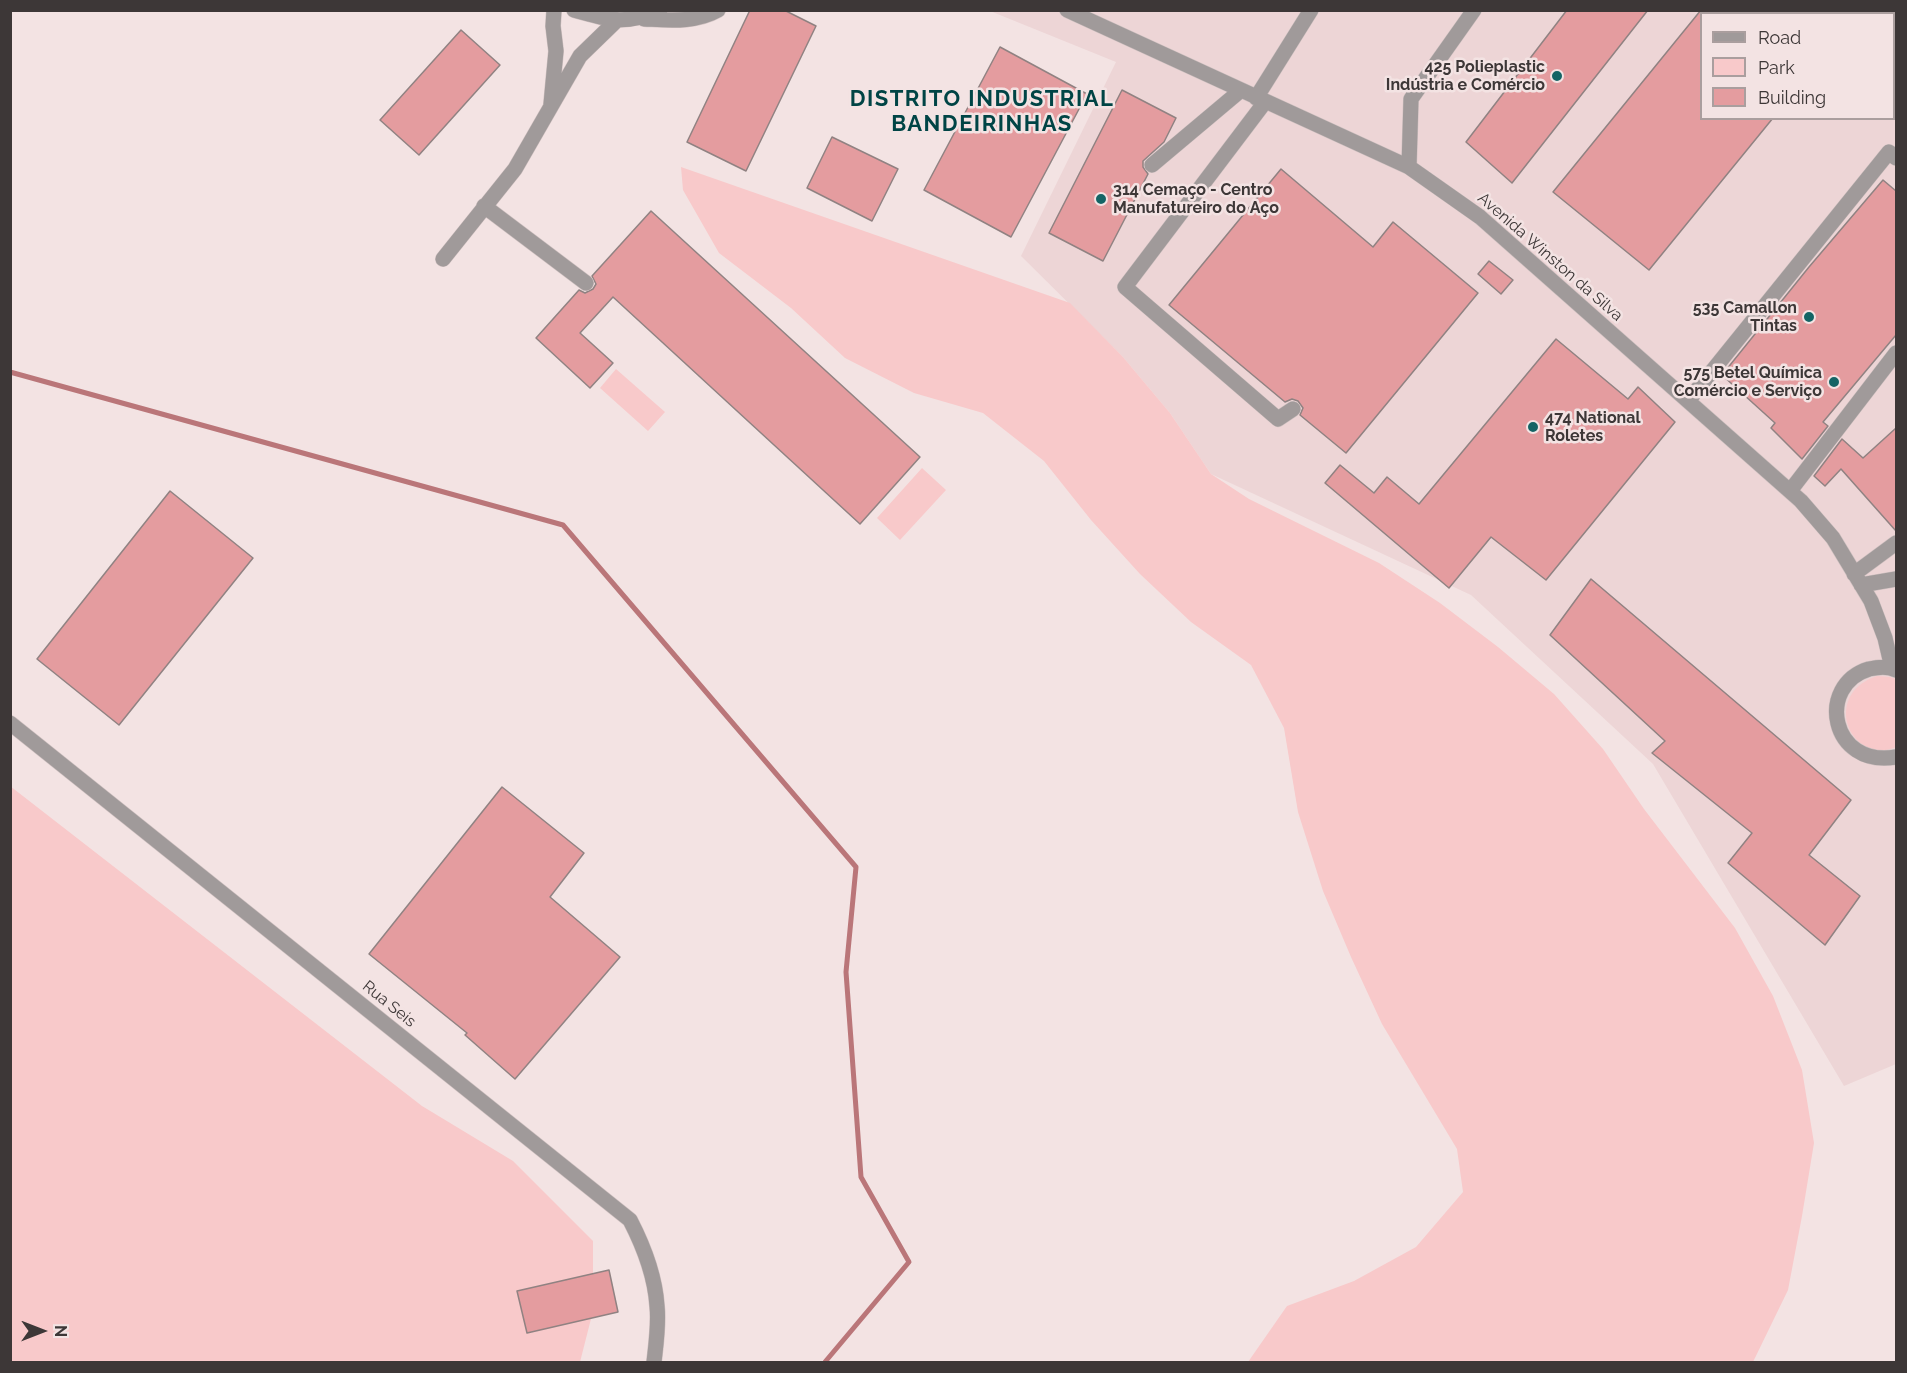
<!DOCTYPE html>
<html>
<head>
<meta charset="utf-8">
<style>
	body { margin:0 }
	#map { position:relative; width:1907px; height:1373px; overflow:hidden; background:#f3e3e3; font-family:Raleway,sans-serif }
	canvas { display:block }
	.frame { position:absolute; inset:0; border:12px solid #3d3737; pointer-events:none }
	.legend { position:absolute; left:1700px; top:12px; width:195px; height:108px; box-sizing:border-box; background:#f3e3e3; border:2px solid #aa9e9e; margin:0; padding:8px 10px; list-style:none; font-size:18px; color:#3d3737 }
	.legend li { display:flex; align-items:center; gap:12px; height:30px }
	.legend b { width:30px; border:2px solid #aa9e9e }
	.north { position:absolute; left:12px; top:1301px; width:60px; height:60px; -webkit-text-stroke:4px #f3e3e3; paint-order:stroke; rotate:90deg; font-size:16px; font-weight:700; line-height:24px; text-align:center; color:#3d3737 }
	.north::after { content:''; display:block; margin:auto; width:21px; height:27px; background:#3d3737; clip-path:polygon(50% 0,100% 100%,50% 72%,0 100%) }
</style>
</head>
<body>
<div id="map">
<canvas width="1907" height="1373"></canvas>
<div class="frame"></div>
<ul class="legend">
<li><b style="height:8px;background:#a09a9a"></b>Road</li>
<li><b style="height:16px;background:#f8c9ca"></b>Park</li>
<li><b style="height:16px;background:#e49c9f"></b>Building</li>
</ul>
<div class="north">N</div>
</div>
<script>
const ctx = document.querySelector('canvas').getContext('2d');
ctx.lineJoin = 'round';
function paint(path, color) { ctx.fillStyle = color; ctx.fill(path, 'evenodd'); }
function strokePath(path, color, width, dash) { ctx.strokeStyle = color; ctx.lineWidth = width; ctx.lineCap = dash ? 'butt' : 'round'; ctx.setLineDash(dash || []); ctx.stroke(path); }
function write(font, color, halo, rows, align = 'center') {
  ctx.font = font + ' Raleway,sans-serif'; ctx.lineWidth = 5; ctx.setLineDash([]); ctx.textBaseline = 'middle'; ctx.strokeStyle = halo; ctx.fillStyle = color; for (const [text, x, y, turn = 0] of rows) {
    ctx.save(); ctx.translate(x, y); ctx.rotate((+turn || 0) * Math.PI / 180); ctx.textAlign = isNaN(turn) ? turn : align; if (halo) ctx.strokeText(text, 0, 0); ctx.fillText(text, 0, 0); ctx.restore();
  }
}
paint(new Path2D(`
	M990,11H1896V1064L1844,1086L1653,764L1471,595L1211,474L1170,413L1123,357L1021,256L1116,62ZM1702,14H1894V118H1702Z`), '#edd5d6');
paint(new Path2D(`
	M681,167L1070,303L1123,357L1170,413L1211,474L1249,499L1379,563L1440,603L1498,647L1554,694L1603,749L1644,809L1735,928L1773,996L1802,1070L1814,1143L1802,1216L1788,1290L1753,1362H1248L1287,1306L1354,1281L1416,1247L1463,1192L1457,1149L1382,1024L1351,957L1323,891L1298,812L1284,728L1251,665L1191,622L1140,574L1091,520L1044,461L983,413L914,393L845,358L791,308L719,253L683,190Z
	M616,369L665,412L648,431L600,388Z
	M922,468L946,490L900,540L877,518Z
	M1877,676L1890,677L1896,679V747C1851,766 1820,695 1877,676Z
	M10,786L422,1106L513,1161L593,1241V1311L580,1362H11Z`), '#f8c9ca');
strokePath(new Path2D(`
	M10,372L563,525L856,867L846,972L861,1177L909,1262L825,1362`), '#ba7679', 5);
const building = new Path2D(`
	M750,10H784L816,26L746,171L687,142Z
	M1567,10H1648L1512,183L1466,142Z
	M1701,10V118H1773L1649,270L1553,192Z
	M461,30L500,65L419,155L380,120Z
	M1000,47L1087,94L1011,237L924,190Z
	M1122,90L1176,118L1164,142L1143,161V167L1148,174L1103,261L1049,233Z
	M832,137L898,169L872,221L807,188Z
	M1281,169L1373,247L1393,222L1478,293L1346,453L1300,415L1303,408L1298,401L1292,399L1285,402L1169,305Z
	M1883,180L1896,191V335L1823,422L1828,426L1802,459L1771,428L1775,423L1722,375L1809,267Z
	M651,211L920,457L860,524L613,297L580,333L613,363L590,388L536,338L579,290L585,293L593,289L596,284L592,276Z
	M1489,261L1513,280L1501,294L1478,274Z
	M1556,339L1628,399L1638,387L1675,422L1546,580L1491,537L1449,588L1325,483L1340,465L1374,493L1387,477L1419,504Z
	M1896,428V531L1841,469L1825,486L1814,476L1842,439L1863,458Z
	M170,491L253,558L119,725L37,659Z
	M1591,579L1851,800L1809,855L1860,896L1825,945L1728,863L1752,833L1652,753L1665,741L1550,635Z
	M502,787L584,853L550,897L620,957L515,1079L465,1035L467,1033L369,954Z
	M609,1270L618,1312L527,1333L517,1291Z`);
paint(building, '#e49c9f');
strokePath(building, '#908282', 1.5);
const minor = new Path2D(`
	M574,10C610,20 623,26 660,10
	M1067,10L1409,167L1480,217L1801,501L1833,538L1871,601L1885,638L1892,668
	M644,19C669,20 695,23 718,10
	M1256,98L1311,10
	M1265,102L1125,287L1278,419L1293,409
	M551,104L556,51L553,26L554,10
	M1152,165L1240,91
	M1409,167L1411,99L1474,10
	M484,206L586,283
	M443,259L515,169L580,56L616,21
	M1688,401L1889,152L1896,158
	M1790,491L1896,353
	M1854,574L1896,543
	M1861,585L1896,579
	M1896,670C1888,666 1878,667 1869,669C1816,685 1830,768 1896,757
	M10,723L630,1220C644,1247 655,1275 657,1306C659,1324 656,1344 654,1362`);
strokePath(minor, '#cfc1c1', 16);
strokePath(minor, '#a09a9a', 15);
for (const [x, y, r, color] of [
	[1557,76,6,"#146465"],
	[1101,199,6,"#146465"],
	[1809,317,6,"#146465"],
	[1834,382,6,"#146465"],
	[1533,427,6,"#146465"]
]) { const dot = new Path2D(); dot.arc(x, y, r, 0, 2 * Math.PI); ctx.fillStyle = color; ctx.fill(dot); strokePath(dot, '#f3e3e3', 2); }
write('bold 16px', '#3d3737', '#f3e3e3', [
	["425 Polieplastic",1545,67],
	["Indústria e Comércio",1545,85],
	["314 Cemaço - Centro",1113,190,"left"],
	["Manufatureiro do Aço",1113,208,"left"],
	["535 Camallon",1797,308],
	["Tintas",1797,326],
	["575 Betel Química",1822,373],
	["Comércio e Serviço",1822,391],
	["474 National",1545,418,"left"],
	["Roletes",1545,436,"left"]
], 'right');
write('16px', '#3d3737', '#f3e3e3', [
	["Avenida Winston da Silva",1550,257,41],
	["Rua Seis",389,1004,39]
]);
ctx.letterSpacing = '1.5px';
write('bold 22px', '#004445', '#f3e3e3', [
	["DISTRITO INDUSTRIAL",982,99],
	["BANDEIRINHAS",982,124]
]);
ctx.letterSpacing = '0px';
</script>
</body>
</html>
